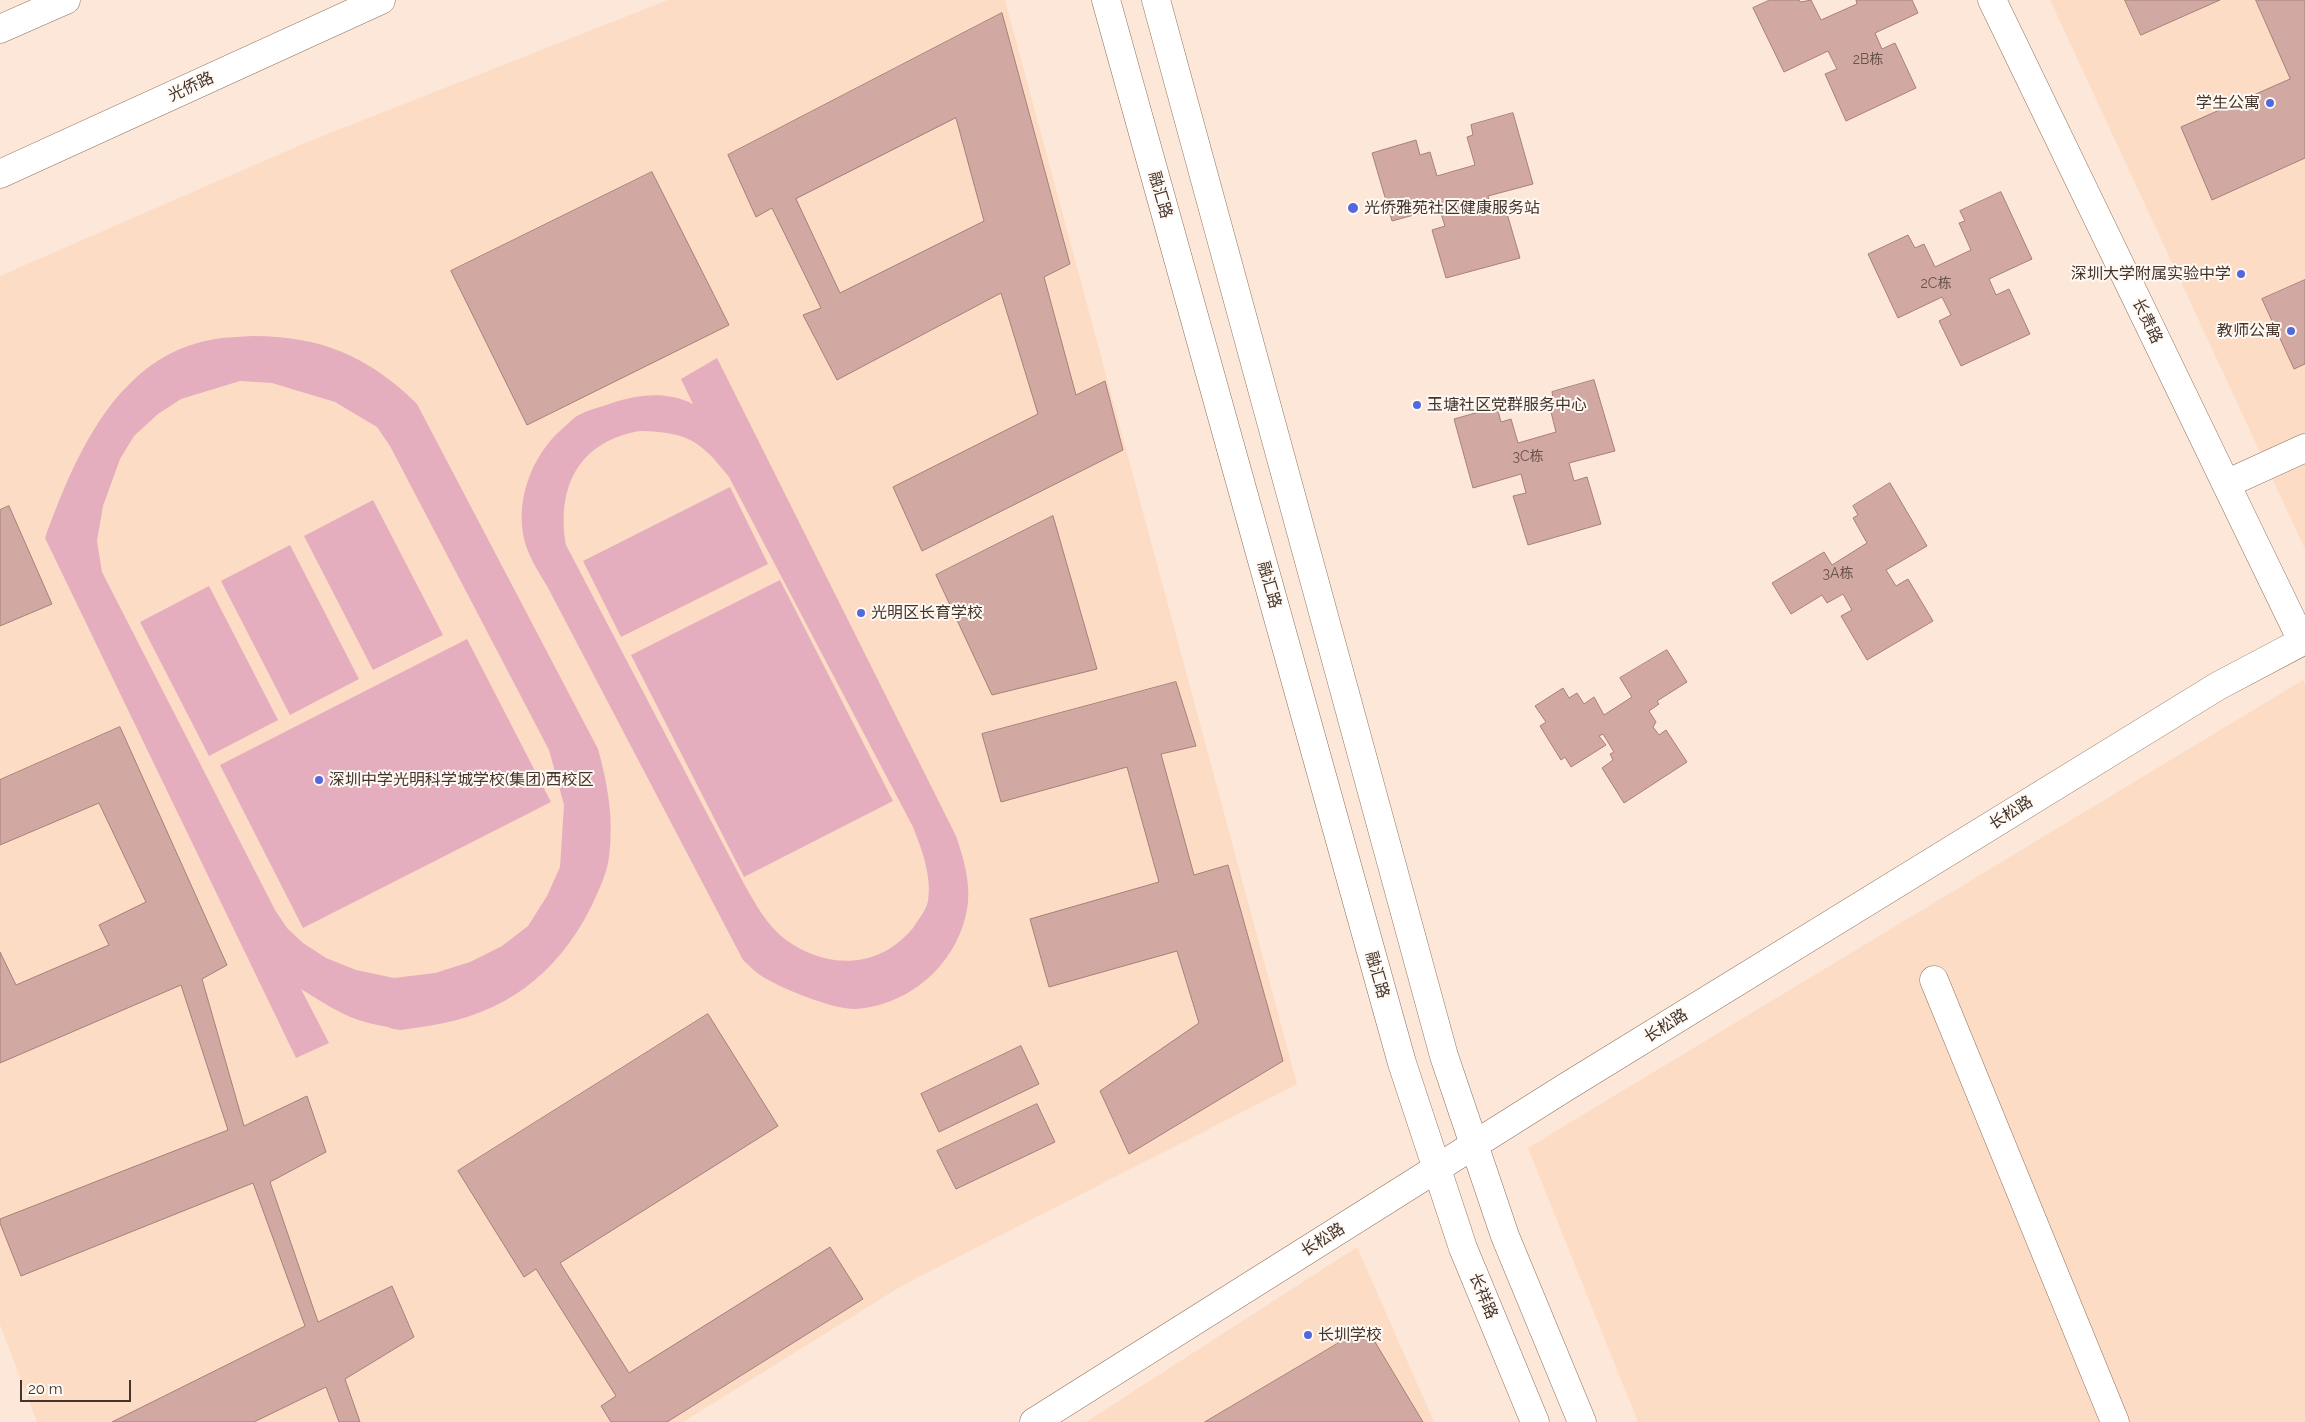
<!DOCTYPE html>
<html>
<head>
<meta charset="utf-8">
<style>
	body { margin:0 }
	#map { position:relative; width:2305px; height:1422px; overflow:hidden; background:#fce7d9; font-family:Raleway,sans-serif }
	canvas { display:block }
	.scale { position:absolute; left:20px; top:1380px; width:111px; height:22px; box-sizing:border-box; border:2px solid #43352c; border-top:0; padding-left:6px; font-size:15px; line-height:18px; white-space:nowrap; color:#43352c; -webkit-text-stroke:4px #fff8f3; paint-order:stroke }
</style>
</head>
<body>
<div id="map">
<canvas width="2305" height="1422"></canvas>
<div class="scale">20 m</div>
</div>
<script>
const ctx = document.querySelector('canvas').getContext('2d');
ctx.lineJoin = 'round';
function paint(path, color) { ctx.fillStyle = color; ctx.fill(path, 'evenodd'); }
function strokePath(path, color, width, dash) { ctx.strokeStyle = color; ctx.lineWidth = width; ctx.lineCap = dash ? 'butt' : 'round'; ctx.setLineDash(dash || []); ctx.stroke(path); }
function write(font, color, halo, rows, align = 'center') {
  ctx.font = font + ' Raleway,"Noto Sans SC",sans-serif'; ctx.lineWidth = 4; ctx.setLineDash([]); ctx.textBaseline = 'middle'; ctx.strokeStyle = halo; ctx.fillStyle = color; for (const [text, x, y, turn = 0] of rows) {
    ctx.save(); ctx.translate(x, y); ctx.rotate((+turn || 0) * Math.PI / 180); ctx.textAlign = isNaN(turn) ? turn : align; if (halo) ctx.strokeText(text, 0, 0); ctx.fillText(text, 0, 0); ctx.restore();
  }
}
paint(new Path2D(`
	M668,0H1005L1297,1084L903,1285L683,1422H37L0,1325V276L305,143Z
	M2050,0H2305V549Z
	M2303,680L2305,684V1422H1638L1528,1148Z
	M1357,1247L1434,1422H1086Z`), '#fcdcc5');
paint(new Path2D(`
	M253,336C320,336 369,356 417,404L598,749C608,785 614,820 609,857C607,874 598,892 591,907C557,975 503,1015 428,1026C419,1027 410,1029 401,1030C395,1030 389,1027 383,1026C348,1020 330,1007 301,989L329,1043L296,1058L45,538C75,456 117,355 215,339C227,337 240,337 253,336ZM240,381L272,383L335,402L377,427L390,446L549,750L564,805L560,867L547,896L528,926L502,946L470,962L435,973L394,978L356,970L326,958L303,943L287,928L275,910L102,572L97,541L103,506L120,459L134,436L158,414L181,399Z
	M717,358L956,836C963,856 970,880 968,902C962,959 913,1005 856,1009C834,1010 779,988 760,975C754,971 749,965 743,960L547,586C539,573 531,560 526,546C513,504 531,456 562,429C567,425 572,419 577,416C587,410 601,407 612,403C640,394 667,391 693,404L681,379ZM640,431C687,432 700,440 729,477L913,827C922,850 932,876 928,901C926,911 918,920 913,928C879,969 828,970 786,940C767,926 755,903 743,882L566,545C556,487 579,441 640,431Z
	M730,487L768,564L621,637L583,561Z
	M373,500L443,635L373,670L304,536Z
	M290,545L359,679L290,715L221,581Z
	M780,580L893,801L744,877L631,655Z
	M209,586L278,720L209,756L140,622Z
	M467,639L551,802L303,928L220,765Z`), '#e5aebf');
const building = new Path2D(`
	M1770,0H1799L1801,2L1811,0L1821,20L1857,4L1856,0H1912L1918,13L1875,33L1882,49L1895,43L1916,88L1846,121L1825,74L1837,69L1828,51L1784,72L1753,8Z
	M2125,0H2220L2141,35Z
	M2256,0H2305V158L2212,200L2181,127L2290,79Z
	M1002,13L1070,264L1044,277L1076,395L1105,381L1123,450L922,551L893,487L1038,414L1001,293L837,380L803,315L821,308L772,208L756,217L728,155ZM956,118L984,221L840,293L796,199Z
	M1513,113L1533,184L1488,196L1492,214L1506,210L1520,258L1446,278L1432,230L1445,226L1439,208L1392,221L1372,153L1416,140L1420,155L1430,152L1437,176L1475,165L1467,137L1473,135L1471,125Z
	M652,172L729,325L527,425L451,271Z
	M2001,192L2032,259L1989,279L1996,295L2009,289L2030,334L1961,366L1939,321L1951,315L1942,297L1898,318L1868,254L1908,235L1915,248L1924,244L1935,267L1971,250L1959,223L1965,221L1960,211Z
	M2305,280V364L2294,369L2262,299Z
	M1594,380L1615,451L1569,463L1574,481L1587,477L1601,524L1528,545L1513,496L1526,493L1521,474L1473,488L1454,419L1497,407L1501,422L1511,419L1518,443L1556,432L1549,404L1554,402L1552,392Z
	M1890,483L1927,546L1886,570L1896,586L1908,579L1933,621L1867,660L1841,616L1852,610L1843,594L1827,603L1822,595L1791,614L1772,583L1824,552L1832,565L1867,543L1853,518L1858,515L1853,506Z
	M9,506L52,604L0,626V510Z
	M1053,516L1097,669L992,695L936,575Z
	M1667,650L1687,682L1657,701L1659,704L1649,711L1656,722L1653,727L1659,735L1666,730L1687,762L1624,803L1602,768L1613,760L1610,754L1614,752L1603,734L1599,736L1606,745L1571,767L1565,757L1561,760L1540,726L1546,722L1535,706L1563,688L1569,698L1577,693L1584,704L1594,697L1604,715L1632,697L1620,678Z
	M1176,682L1196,746L1161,754L1194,875L1228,865L1283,1061L1129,1154L1100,1091L1199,1023L1177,951L1049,987L1030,919L1159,882L1127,767L1001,802L982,734Z
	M120,727L227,965L202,979L244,1126L307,1096L326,1152L270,1182L318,1322L392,1286L414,1337L345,1379L360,1422H339L326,1387L254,1422H112L305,1326L253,1183L21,1276L0,1223V1219L228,1130L181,985L0,1063V952L16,985L109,945L99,925L146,902L99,803L0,845V780Z
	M708,1014L778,1126L560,1263L629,1373L830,1247L863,1299L667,1422H611L601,1406L616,1396L536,1269L524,1277L458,1171Z
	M1021,1046L1039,1084L939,1132L921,1094Z
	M1037,1104L1055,1142L956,1189L937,1151Z
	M1366,1327L1423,1422H1205Z`);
paint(building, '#d1a8a2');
strokePath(building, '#a7807a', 1);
const minor = new Path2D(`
	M1106,0L1402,1063L1463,1248L1535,1422
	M1156,0L1444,1056L1505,1236L1582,1422
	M1992,0L2302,641
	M2226,484L2305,448
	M1934,980L2115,1422
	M1034,1422L1566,1087L2218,686L2305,640`);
const major = new Path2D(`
	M0,29L66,0
	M0,174L381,0`);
strokePath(minor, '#8e705b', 29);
strokePath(major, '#8e705b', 29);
strokePath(minor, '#fff', 28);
strokePath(major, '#fff', 28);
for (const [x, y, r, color] of [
	[2270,103,5,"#5269de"],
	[1353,208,6,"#5269de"],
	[2241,274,5,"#5269de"],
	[2291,331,5,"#5269de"],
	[1417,405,5,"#5269de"],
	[861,613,5,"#5269de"],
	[319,780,5,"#5269de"],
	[1308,1335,5,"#5269de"]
]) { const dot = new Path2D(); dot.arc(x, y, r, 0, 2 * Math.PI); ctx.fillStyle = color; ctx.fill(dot); strokePath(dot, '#fff8f3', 2); }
write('14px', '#66524a', null, [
	["2B栋",1868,60],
	["2C栋",1936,284],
	["3C栋",1528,457],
	["3A栋",1838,574]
]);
write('16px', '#43352c', '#fff8f3', [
	["光侨路",191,87,-25],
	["融汇路",1160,195,74],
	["长贵路",2147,321,64],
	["融汇路",1269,585,74],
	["长松路",2011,813,-32],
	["融汇路",1377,975,74],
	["长松路",1666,1026,-32],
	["长松路",1323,1240,-32],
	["长祥路",1483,1296,67]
]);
write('16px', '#43352c', '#fff8f3', [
	["学生公寓",2260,103,"right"],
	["光侨雅苑社区健康服务站",1364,208],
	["深圳大学附属实验中学",2231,274,"right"],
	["教师公寓",2281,331,"right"],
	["玉塘社区党群服务中心",1427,405],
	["光明区长育学校",871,613],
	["深圳中学光明科学城学校(集团)西校区",329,780],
	["长圳学校",1318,1335]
], 'left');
</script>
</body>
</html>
